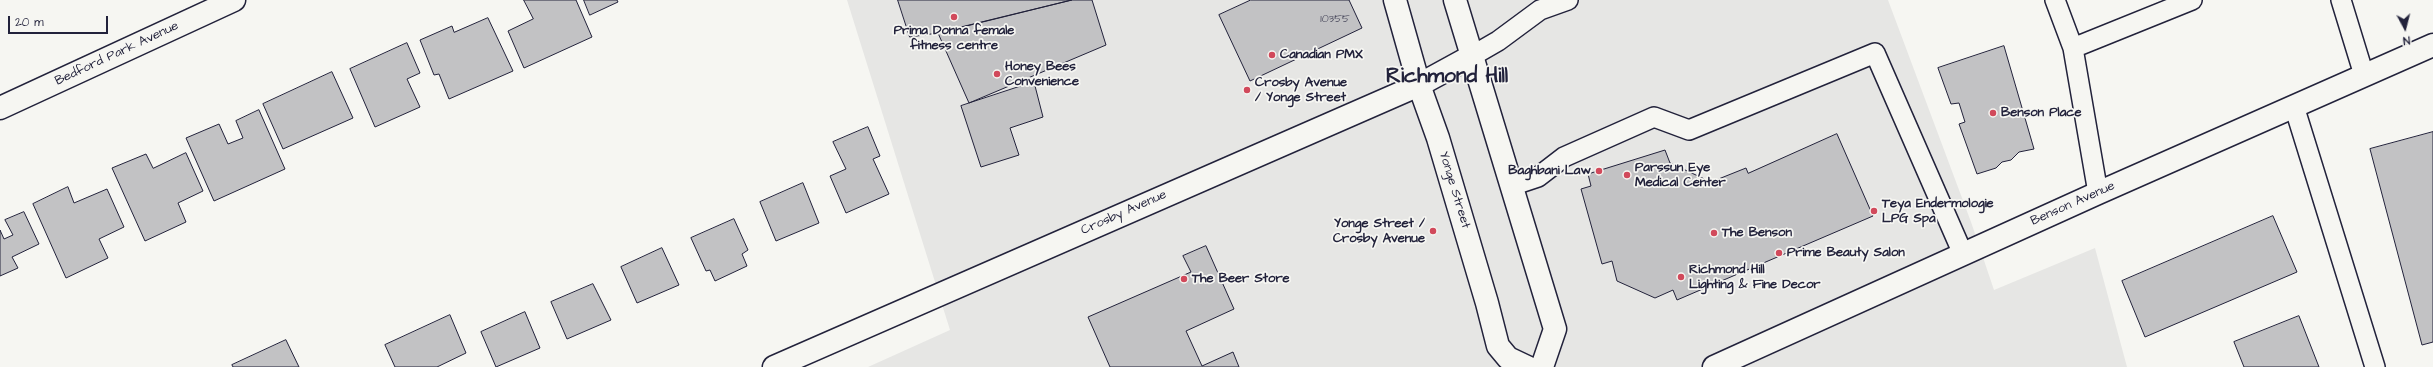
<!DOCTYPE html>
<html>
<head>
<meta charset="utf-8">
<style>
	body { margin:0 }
	#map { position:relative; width:2433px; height:367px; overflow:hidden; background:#f6f6f2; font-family:"Architects Daughter",sans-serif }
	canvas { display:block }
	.north { position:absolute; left:2385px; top:8px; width:40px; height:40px; -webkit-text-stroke:3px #f6f6f2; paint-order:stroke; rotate:173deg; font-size:11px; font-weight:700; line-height:16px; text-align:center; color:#22223b }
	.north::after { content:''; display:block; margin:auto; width:14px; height:18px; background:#22223b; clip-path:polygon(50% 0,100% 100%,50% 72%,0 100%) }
	.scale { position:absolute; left:8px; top:16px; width:100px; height:18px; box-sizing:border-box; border:2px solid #22223b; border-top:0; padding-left:5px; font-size:12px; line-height:14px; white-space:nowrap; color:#22223b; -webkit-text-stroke:3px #f6f6f2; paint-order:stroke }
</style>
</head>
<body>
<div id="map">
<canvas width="2433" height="367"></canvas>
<div class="north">N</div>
<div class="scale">20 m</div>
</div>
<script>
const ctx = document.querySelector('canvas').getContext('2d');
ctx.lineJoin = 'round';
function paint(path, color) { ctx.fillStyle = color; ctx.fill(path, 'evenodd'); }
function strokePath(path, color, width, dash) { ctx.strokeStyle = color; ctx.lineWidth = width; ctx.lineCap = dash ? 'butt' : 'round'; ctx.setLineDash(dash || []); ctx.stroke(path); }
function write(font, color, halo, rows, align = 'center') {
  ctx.font = font + ' "Architects Daughter",sans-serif'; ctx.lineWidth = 3.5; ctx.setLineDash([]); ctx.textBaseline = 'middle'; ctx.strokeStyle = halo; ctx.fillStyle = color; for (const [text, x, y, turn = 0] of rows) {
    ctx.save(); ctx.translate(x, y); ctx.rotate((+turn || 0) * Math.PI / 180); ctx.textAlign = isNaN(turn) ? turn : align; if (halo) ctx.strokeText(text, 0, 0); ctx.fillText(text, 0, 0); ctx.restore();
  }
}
paint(new Path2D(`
	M847,0H1888L1971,222L1994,290L2095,248L2127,367H868L950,330Z`), '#e6e6e4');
const building = new Path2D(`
	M524,0H576L592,37L524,68L508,31L533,19Z
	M584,0H617L618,2L590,15Z
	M898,0H1072L938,33L910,37Z
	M1072,0H1092L1106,45L969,103L938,33Z
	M1251,0H1349L1362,28L1250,81L1219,15Z
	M488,18L513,71L449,99L439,74L434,75L420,40L452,26L454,32Z
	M407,43L420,73L407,79L420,107L375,127L350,69Z
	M2004,46L2034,149L2019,152L2011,160L2002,162L1996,168L1977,174L1959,124L1965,122L1959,103L1951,104L1938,68Z
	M332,72L353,118L283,149L263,104Z
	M1034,82L1043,117L1010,128L1019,155L981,167L961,106Z
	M259,110L285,169L214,201L186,138L219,124L228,144L243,138L236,121Z
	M868,127L880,156L873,159L889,194L846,213L830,176L846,169L833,142Z
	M2433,132V342L2422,345L2370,149Z
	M1837,134L1873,216L1677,300L1673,290L1655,298L1617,281L1612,261L1602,264L1581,189L1591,186L1588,174L1665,150L1670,163L1711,182L1746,168L1748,173Z
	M186,153L203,191L178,203L186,222L145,241L112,168L146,154L153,168Z
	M803,183L819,223L776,241L760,202Z
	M68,187L74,203L107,189L124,227L99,239L108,258L66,278L33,204Z
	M24,212L39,244L12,257L18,268L0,276V230L4,239L13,235L5,220Z
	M2273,216L2297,272L2145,337L2122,281Z
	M734,219L748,250L742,254L747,266L715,281L710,270L706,271L691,238Z
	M1206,246L1234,309L1186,331L1202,366L1233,352L1239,367H1110L1088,317L1191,272L1183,256Z
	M662,248L679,285L637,303L621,267Z
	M593,284L611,320L567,339L551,302Z
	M525,312L540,348L496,367L481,332Z
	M450,315L466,353L437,367H395L385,345Z
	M2299,316L2319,367H2244L2234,342Z
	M286,340L299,367H233L232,365Z`);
paint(building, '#c2c2c4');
strokePath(building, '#22223b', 1);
const lane = new Path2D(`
	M2055,0L2073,48L2098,193
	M2341,0L2364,75
	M2073,48L2192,0
	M1472,56L1498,41L1540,10L1568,0
	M2294,106L2375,367
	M1511,186L1538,177L1564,157L1654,117L1689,130L1875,53L1963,254`);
const street = new Path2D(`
	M0,108L234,0
	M1714,367L2098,193L2433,45`);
const secondary = new Path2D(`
	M774,367L1419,85L1472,56`);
const primary = new Path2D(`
	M1395,0L1419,85L1438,138L1487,303L1498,346L1508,358L1527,367
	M1455,0L1555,329L1542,367`);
strokePath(lane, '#22223b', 22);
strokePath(street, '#22223b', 25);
strokePath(secondary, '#22223b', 25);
strokePath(primary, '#22223b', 25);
strokePath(lane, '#f6f6f2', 19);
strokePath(street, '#f6f6f2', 22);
strokePath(secondary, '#f6f6f2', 22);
strokePath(primary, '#f6f6f2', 22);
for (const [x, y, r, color] of [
	[954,17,4,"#d1495b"],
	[1272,55,4,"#d1495b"],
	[997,74,4,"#d1495b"],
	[1247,90,4,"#d1495b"],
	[1993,113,4,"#d1495b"],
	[1599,171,4,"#d1495b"],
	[1627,175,4,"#d1495b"],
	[1874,211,4,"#d1495b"],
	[1433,231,4,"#d1495b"],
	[1714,233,4,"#d1495b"],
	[1779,253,4,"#d1495b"],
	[1681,277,4,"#d1495b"],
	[1184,279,4,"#d1495b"]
]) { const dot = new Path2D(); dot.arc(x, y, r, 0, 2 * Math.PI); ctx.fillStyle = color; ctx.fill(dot); strokePath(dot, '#f6f6f2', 1.5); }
write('11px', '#4a4a5d', null, [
	["10355",1335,20]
]);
write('bold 13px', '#22223b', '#f6f6f2', [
	["Prima Donna female",954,31,"center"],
	["fitness centre",954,46,"center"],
	["Canadian PMX",1280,55],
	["Honey Bees",1005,67],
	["Convenience",1005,82],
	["Crosby Avenue",1255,83],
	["/ Yonge Street",1255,98],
	["Benson Place",2001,113],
	["Parssun Eye",1635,168],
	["Medical Center",1635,183],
	["Baghbani Law",1591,171,"right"],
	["Teya Endermologie",1882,204],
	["LPG Spa",1882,219],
	["Yonge Street /",1425,224,"right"],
	["Crosby Avenue",1425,239,"right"],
	["The Benson",1722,233],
	["Prime Beauty Salon",1787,253],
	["Richmond Hill",1689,270],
	["Lighting & Fine Decor",1689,285],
	["The Beer Store",1192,279]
], 'left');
write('13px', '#22223b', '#f6f6f2', [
	["Bedford Park Avenue",117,54,-25],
	["Yonge Street",1454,190,73],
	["Benson Avenue",2073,204,-24],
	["Crosby Avenue",1124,213,-24]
]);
write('bold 21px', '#22223b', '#f6f6f2', [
	["Richmond Hill",1447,78]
]);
</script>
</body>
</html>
